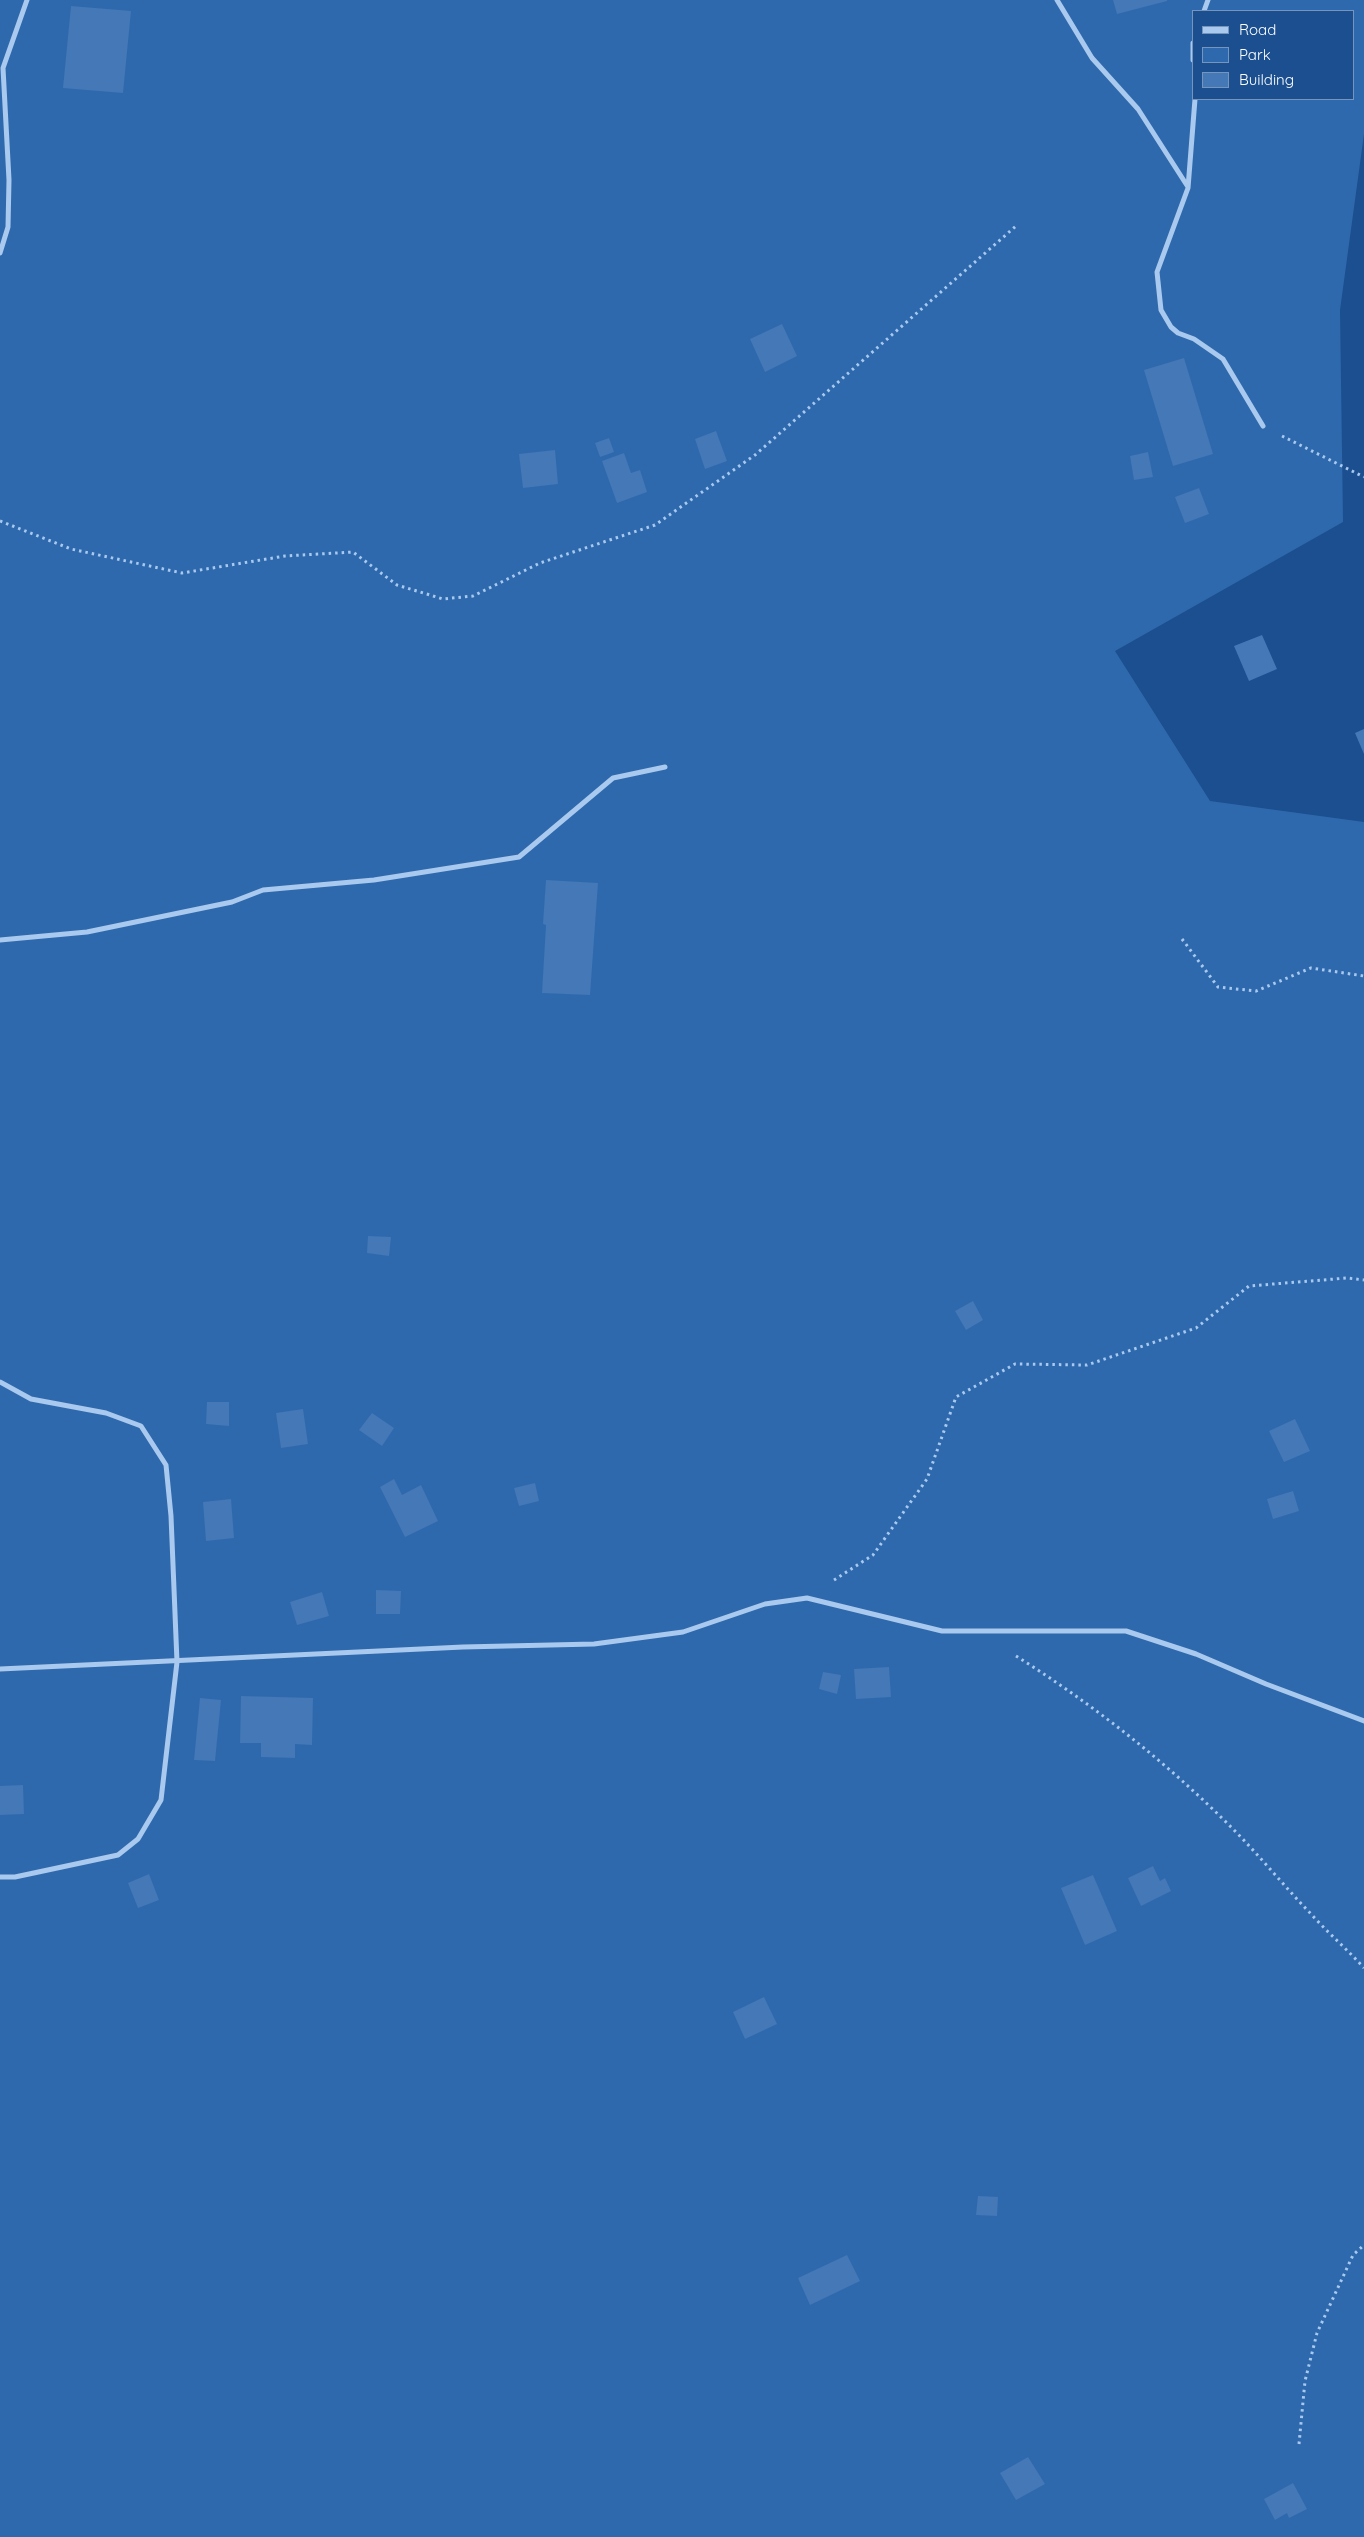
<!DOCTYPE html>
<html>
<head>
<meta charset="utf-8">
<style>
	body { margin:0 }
	#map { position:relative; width:1364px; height:2537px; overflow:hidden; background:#1b4f8f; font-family:Quicksand,sans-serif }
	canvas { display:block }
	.legend { position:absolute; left:1192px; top:10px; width:162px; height:90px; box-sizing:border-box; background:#1b4f8f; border:1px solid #7695bc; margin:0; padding:6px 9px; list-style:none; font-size:15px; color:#fff }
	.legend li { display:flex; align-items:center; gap:10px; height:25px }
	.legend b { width:25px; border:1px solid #7695bc }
</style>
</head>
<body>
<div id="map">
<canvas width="1364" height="2537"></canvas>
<ul class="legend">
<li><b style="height:6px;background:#a9c9ee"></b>Road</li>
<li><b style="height:14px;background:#2e69ad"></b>Park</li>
<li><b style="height:14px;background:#4478b7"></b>Building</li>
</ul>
</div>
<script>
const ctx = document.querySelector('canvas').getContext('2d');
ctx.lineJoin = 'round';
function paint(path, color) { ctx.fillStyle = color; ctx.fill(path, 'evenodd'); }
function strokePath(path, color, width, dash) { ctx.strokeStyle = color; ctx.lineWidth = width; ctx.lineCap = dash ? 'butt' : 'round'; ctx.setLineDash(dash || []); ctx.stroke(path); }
paint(new Path2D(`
	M0,0H1364V134L1340,310L1343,522L1115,651L1210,801L1364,822V2537H0ZM1193,11H1353V99H1193Z`), '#2e69ad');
paint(new Path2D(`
	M1113,0H1167V1L1117,14Z
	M71,6L131,11L123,93L63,88Z
	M782,324L797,356L765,372L750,339Z
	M1184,358L1213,454L1173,466L1144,370Z
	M716,431L727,461L705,469L695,439Z
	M609,438L614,452L600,457L595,443Z
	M555,450L558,484L523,488L519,454Z
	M1148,452L1153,477L1134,480L1130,456Z
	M624,453L631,473L640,470L647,492L617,503L602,461Z
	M1199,488L1209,514L1185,523L1175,497Z
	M1262,635L1277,669L1249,681L1234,646Z
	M1364,729V754L1355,733Z
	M546,880L598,883L590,995L542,993L546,925L543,924Z
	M368,1236L391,1237L389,1256L367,1253Z
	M973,1301L983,1320L966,1330L955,1311Z
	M207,1402H229V1426L206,1424Z
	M303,1409L308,1444L281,1448L276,1413Z
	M372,1413L394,1428L382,1446L359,1430Z
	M1295,1419L1310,1451L1284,1462L1269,1431Z
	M394,1479L402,1495L421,1485L438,1521L405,1537L380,1487Z
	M535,1483L539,1501L519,1506L514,1488Z
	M1293,1491L1299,1511L1273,1519L1267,1499Z
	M231,1499L234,1538L206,1541L203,1502Z
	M376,1590L401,1591L400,1614H376Z
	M322,1592L329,1616L297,1625L290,1602Z
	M889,1667L891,1697L856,1699L854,1669Z
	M823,1672L841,1675L837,1694L819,1689Z
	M241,1696L313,1698L312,1745L295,1744V1758L261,1757V1743H240Z
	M200,1698L221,1700L215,1761L194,1760Z
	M23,1785L24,1814L0,1815V1786Z
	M1153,1866L1160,1881L1165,1878L1171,1891L1141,1906L1128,1878Z
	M149,1874L159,1900L138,1908L128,1883Z
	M1093,1875L1117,1931L1085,1945L1061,1888Z
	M764,1997L777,2024L745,2039L733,2012Z
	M978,2196L998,2197L997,2216L976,2215Z
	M847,2255L860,2281L810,2305L798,2278Z
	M1028,2457L1045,2484L1016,2500L1000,2473Z
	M1293,2483L1307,2509L1289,2518L1287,2513L1275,2520L1264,2499Z`), '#4478b7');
strokePath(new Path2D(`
	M1282,436L1364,477
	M0,521L71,549L182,573L285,556L353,552L397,585L443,599L473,596L540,563L655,525L755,455L1016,226
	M1182,939L1218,987L1256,991L1311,968L1364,976
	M834,1580L873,1555L927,1479L956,1397L1015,1364L1087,1365L1196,1328L1249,1286L1347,1278L1364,1280
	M1016,1656C1094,1705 1166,1762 1231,1827C1259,1855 1284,1886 1311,1914C1328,1933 1347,1949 1364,1968
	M1299,2444L1305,2381L1317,2333L1353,2255L1364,2245`), '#a9c9ee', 3, [2.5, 4]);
strokePath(new Path2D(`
	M1057,0L1092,58L1138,109L1188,187
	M1204,11L1208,0
	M1193,43V60
	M1195,99L1188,188L1157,272L1161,310L1171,327L1178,333L1194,339L1223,359L1263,426
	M0,253L8,227L9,180L3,68L27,0
	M0,940L87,932L232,902L263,890L374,880L519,857L613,778L665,767
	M0,1382L31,1399L106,1413L141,1426L166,1465L171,1516L177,1662L161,1800L138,1839L118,1855L15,1877H0
	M0,1669L463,1647L594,1644L683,1632L765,1604L807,1598L942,1631H1126L1196,1654L1266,1684L1364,1721`), '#a9c9ee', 5);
</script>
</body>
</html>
